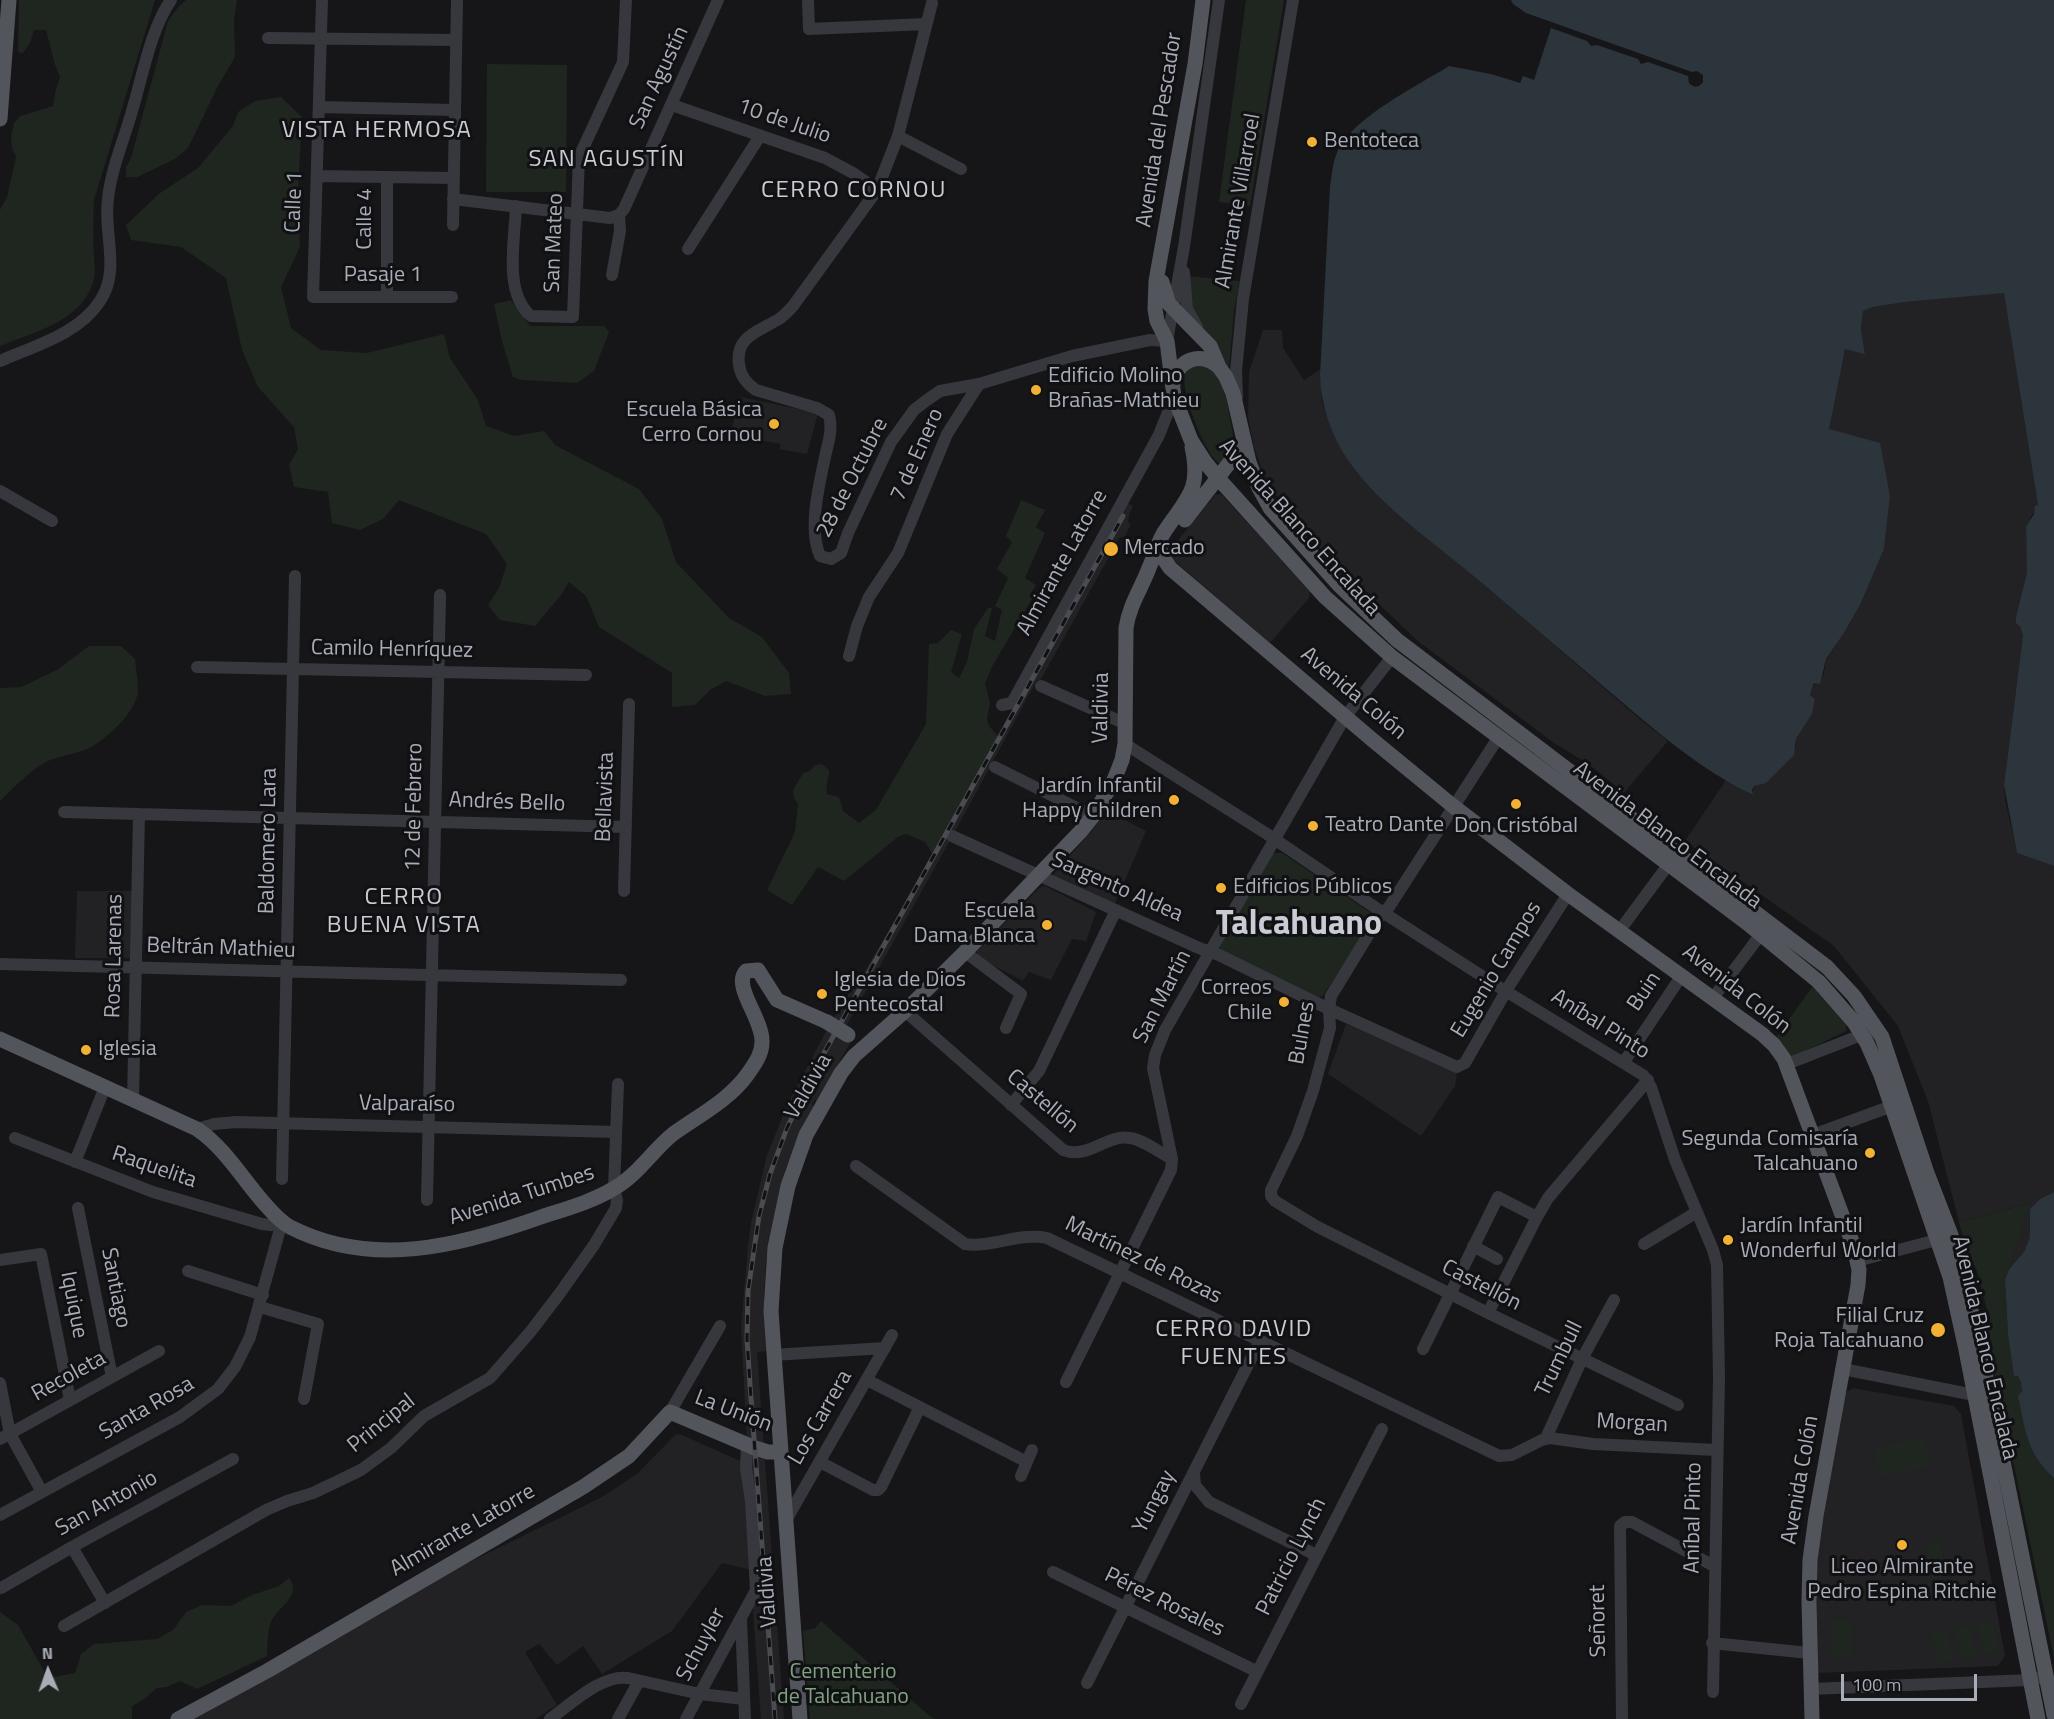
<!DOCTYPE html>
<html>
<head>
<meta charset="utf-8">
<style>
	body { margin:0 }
	#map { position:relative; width:2054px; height:1719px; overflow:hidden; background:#161618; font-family:"Titillium Web",sans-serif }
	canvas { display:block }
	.north { position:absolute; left:18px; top:1641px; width:60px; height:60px; -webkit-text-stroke:4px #111113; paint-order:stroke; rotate:358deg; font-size:16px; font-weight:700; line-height:24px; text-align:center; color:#a8adb8 }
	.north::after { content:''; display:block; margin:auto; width:21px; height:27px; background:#a8adb8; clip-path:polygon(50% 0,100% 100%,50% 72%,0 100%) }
	.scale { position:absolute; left:1841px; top:1674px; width:136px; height:27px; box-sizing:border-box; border:3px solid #a8adb8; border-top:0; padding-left:8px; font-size:18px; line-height:21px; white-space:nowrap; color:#a8adb8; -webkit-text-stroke:4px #111113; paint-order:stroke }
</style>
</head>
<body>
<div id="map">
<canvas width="2054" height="1719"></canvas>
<div class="north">N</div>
<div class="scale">100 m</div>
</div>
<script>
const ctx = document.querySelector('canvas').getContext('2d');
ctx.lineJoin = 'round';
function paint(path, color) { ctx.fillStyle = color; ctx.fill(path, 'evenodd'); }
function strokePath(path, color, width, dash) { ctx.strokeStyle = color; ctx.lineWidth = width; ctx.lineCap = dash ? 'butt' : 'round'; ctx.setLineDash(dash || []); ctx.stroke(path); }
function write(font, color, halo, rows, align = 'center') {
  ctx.font = font + ' "Titillium Web",sans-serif'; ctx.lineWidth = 6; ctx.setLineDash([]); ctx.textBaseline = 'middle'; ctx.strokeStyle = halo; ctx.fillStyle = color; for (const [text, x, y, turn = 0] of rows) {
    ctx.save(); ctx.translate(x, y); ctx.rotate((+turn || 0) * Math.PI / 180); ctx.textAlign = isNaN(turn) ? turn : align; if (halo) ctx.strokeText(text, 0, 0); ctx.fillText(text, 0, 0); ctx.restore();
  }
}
paint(new Path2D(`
	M2004,292L2038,505L2030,519L2026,539L2028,555L2027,572L2016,617L2023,630V635L2004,785L2005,799L2017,853L2054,866V1192L2040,1199L2030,1209V1237L2024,1252L2009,1269L2005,1280L2030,1203L1959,1222L1928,1101L1898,1026L1834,946L1685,841L1726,780L1752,795L1754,786L1759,784L1796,748V739L1812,714L1815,699L1810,695L1815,683L1819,684L1824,673L1826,660L1844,633L1861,603L1884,549L1890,496L1886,480L1828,429L1845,348L1865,353L1861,329L1863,311L1873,307L1905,302Z
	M1263,330H1282L1283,348L1304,380L1321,369L1322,402L1332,430L1348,459L1370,485L1409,523L1451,556L1642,721L1668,741L1624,793L1590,765L1554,743L1419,642L1311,540L1285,509L1263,473L1254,447L1248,418L1249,372Z
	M740,397L818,413L807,454L779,449L781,444L730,435Z
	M1221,494L1310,591L1309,598L1270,643L1170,557L1169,551L1215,495Z
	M1127,503L1133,506L1129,515L1128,522L1131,524L1124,538L1120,537L1040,681L1037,680L952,837L843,1032L853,1038L817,1101L815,1100L812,1104L814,1106L802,1127L784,1173L766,1261L764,1297L766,1351L757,1352L784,1719H761L753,1611L754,1588L752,1570L722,1563L672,1631L602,1674L583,1646L557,1665L539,1644L525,1652L557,1705L535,1719H180L423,1585L600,1498L637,1474L675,1435L680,1434L740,1461L747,1440L741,1328L748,1246L751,1223L767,1155L788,1103L830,1024L852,988L856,986L933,855Z
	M1106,810L1146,831L1115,904L1052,876L1095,827Z
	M1045,886L1096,912L1086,941L1072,939L1051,980L1029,972L1023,981L977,957V951L1039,888Z
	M77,891H133L131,958H75Z
	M1346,1024L1457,1072L1455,1086L1421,1136L1328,1074Z
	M1853,1388L1954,1406L1961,1414L2005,1656L1998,1666L1818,1673L1816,1568L1822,1522L1846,1392Z`), '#222225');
paint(new Path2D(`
	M19,0H155L94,200C93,219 93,237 94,256C94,263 96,272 94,279C84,321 34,332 0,346V210L7,197L16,157L12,148L11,136L14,123L20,116L53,106L56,89L60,77L55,65L46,30H34L30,43L23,53L18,52Z
	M186,0H237L234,20L235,57L218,86L188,148L175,159L137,177H126V167L131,158L168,21L179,6Z
	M1246,0H1284L1250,206L1219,202Z
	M487,64L567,65L566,192H486Z
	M281,97L302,117L298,192L300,247L281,287L291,328L321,350L367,353L444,334L450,358L478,400L486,426L514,436L544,431L555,445L639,489L662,519L676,562L729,618L762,637L789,673L791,694L765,696L726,681L710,690L695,705L672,707V673L599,627L586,596L569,582L561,595L535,626L500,620L488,605L499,588L507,564L486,534L399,500L383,519L360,530L332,523L328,492L294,487L289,465L298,449L294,427L258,387L242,350L226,278L181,247L131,240L126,225L160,193L198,168L233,126L238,112L255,101Z
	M1186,276L1240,281L1234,310L1229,368L1195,320Z
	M511,300L530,326H604L609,332L594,371L577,383L522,380L513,377L502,341L494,304Z
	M1198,362L1218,371L1226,395L1235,447L1221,464C1206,459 1180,390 1185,375C1186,368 1193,366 1198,362Z
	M1021,500L1045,510L1036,527L1045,533L1025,578L1036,585L1029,596L1032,599L993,665L985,683L990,703L987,719L989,726L998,736L933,855L925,842L906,834L898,837L844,881L818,867L792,905L767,890L795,832L798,804L794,798L793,790L803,773L810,771L815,765L822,764L829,770C829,779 825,784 827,794L839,797L843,811L859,823L876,810L926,724L929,644L938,643L951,630L962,634L951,672L959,678L967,662L974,629L988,608H992L985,636L995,641L1002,610L995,606L1008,578L997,569L1012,542L1006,536Z
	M89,646H121L135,659C136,670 138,681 138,692C136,712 105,741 87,749C73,755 55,756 42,764C27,774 13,788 0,801V688L21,687L57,670Z
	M1273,853H1282L1371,913V922L1323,996L1318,997L1221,950L1219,945Z
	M1813,986L1847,1023L1846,1031L1791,1058L1776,1037Z
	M2031,1203L2005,1280L2008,1335L2014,1376H2018C2022,1382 2024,1388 2020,1395L2028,1440L2054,1429V1658L1990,1350L1987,1310L1977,1271L1967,1251L1959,1222Z
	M1924,1438L1930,1466L1880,1476L1874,1448Z
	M1941,1543L1947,1576L1932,1579L1926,1546Z
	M289,1578C303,1596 277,1607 271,1622C267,1632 268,1645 267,1656L197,1689L180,1681L167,1687L157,1688L144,1699L132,1706V1719H0V1612L18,1625L48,1678L75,1673L81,1654L94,1644L157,1639L173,1630L186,1612L202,1605L231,1606L252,1595L279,1586Z
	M1852,1619L1853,1656H1832L1831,1620Z
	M1993,1620L1999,1652L1984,1655L1977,1623Z
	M821,1621L931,1717L936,1719H810L803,1631L815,1628Z
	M1970,1625L1976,1657L1960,1660L1954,1628Z
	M1947,1629L1953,1661L1938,1664L1931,1632Z`), '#1e261f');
paint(new Path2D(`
	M1511,0H2054V866L2017,853L2004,785L2023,635L2020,626L2016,623V617L2027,572L2026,527L2034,514L2035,506L2038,505L2004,293L1905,302L1873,307L1863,311L1861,329L1865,354L1845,349L1829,429L1880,443L1890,496L1884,549L1861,603L1844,633L1826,659L1820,684L1814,683L1810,695L1815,699L1812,714L1796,739L1794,755L1766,783L1754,786L1752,790L1753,795C1699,769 1655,730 1610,692C1567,655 1524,619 1482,583C1438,545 1381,508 1348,460C1331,435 1321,406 1320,375L1330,186C1332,174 1333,161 1338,150C1354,117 1417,86 1449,66L1491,74L1520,83L1523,76L1534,80L1551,28L1587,41L1591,46L1597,45L1638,59L1641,64L1648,62L1688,76L1689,83C1694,88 1699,88 1703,82V75L1697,71L1692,72L1526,13L1513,4Z
	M2054,1192V1478C2026,1452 2026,1432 2018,1396L2022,1391L2021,1382L2018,1376H2014L2008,1335L2005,1280L2009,1269L2024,1252L2030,1237V1209L2040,1199Z`), '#2c353c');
strokePath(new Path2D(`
	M322,0L313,297H452
	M808,0L809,29L926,24
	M932,3L898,136L877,190L793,306C789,310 785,315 779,319C760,331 735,336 739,364C740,376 747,384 756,390L817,408L829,415C833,430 828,443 825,457C819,486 808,528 820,556L831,559L841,553L848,533L891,442L914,410L927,400L940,391L979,384L1072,356L1150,340L1167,341L1184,247L1219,0
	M268,38L456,40
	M672,105L825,158L853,173L877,190
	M319,107L455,110
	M898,136L961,169
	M317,176L454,178
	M453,199L610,218L619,215
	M516,206C515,240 503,292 531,316L573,317L579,157L623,62L626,0
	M453,225L457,0
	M688,249L760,136
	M1184,272L1187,309L1197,327
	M612,275L620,231L619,215L624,209L718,0
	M387,297V177
	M0,361C34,346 79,334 100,301C121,270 103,233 108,199C111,169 124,140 132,111C142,78 151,28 171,0
	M1237,397L1236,371L1243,299L1293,0
	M0,491L52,521
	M849,656L857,626L869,597L898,553L947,434L979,384
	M197,667L586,675
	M1041,686L1126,724
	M1002,705L1012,703L1159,435L1174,397
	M1498,738L1389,907L1378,919L1331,996L1329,1009L1330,1028L1313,1091L1297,1136L1271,1190V1196L1275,1201L1316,1226L1488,1313L1678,1405
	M1125,744L1267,834L1376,908L1499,987L1643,1075L1651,1087L1675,1160L1713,1250L1717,1265L1719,1378L1713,1692
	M995,767L1093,816
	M64,812L626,827
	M952,836L1199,948L1219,955L1329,1009L1457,1067L1465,1063L1509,986L1568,894
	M624,891L629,704
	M1620,930L1668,865
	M965,952L1021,994L1006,1028
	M0,964L621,980
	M1713,998L1761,934
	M905,1011L1063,1150C1088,1160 1106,1134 1130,1138C1144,1140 1159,1152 1172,1159
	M1624,1062L1682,975
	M1787,1064L1869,1032
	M133,1100L139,814
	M1011,1105L1039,1071L1116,910
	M197,1129L214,1124L236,1122L616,1132
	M1813,1135L1892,1106
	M75,1162L105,1087
	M856,1166L965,1244C992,1248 1020,1232 1047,1238L1499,1456L1512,1455L1542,1440L1550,1438L1593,1444L1716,1450
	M282,1179L295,576
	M427,1200L440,595
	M78,1208L112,1377
	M1644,1244L1697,1212
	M1473,1246L1497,1259
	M0,1260L41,1254L70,1400
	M1857,1261L1944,1238
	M188,1271L263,1295
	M260,1307L318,1324L304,1399
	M1488,1313L1537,1217L1548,1198L1648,1080
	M1423,1349L1498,1197L1537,1217
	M773,1355L885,1348
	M1843,1369L1974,1395
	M867,1380L1027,1462
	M1066,1382L1171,1170L1172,1159L1153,1068L1155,1055L1165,1030L1345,717L1392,657
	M0,1383L10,1434L42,1492
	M670,1412L720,1326
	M1546,1438L1582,1359L1614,1300
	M0,1439L159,1351
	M820,1462L873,1490H878L881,1487L920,1407
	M1194,1473L1195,1485L1209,1502L1316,1555
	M1021,1476L1032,1450
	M0,1515L180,1417L218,1389L235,1367L250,1337L282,1222L271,1225L262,1224L153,1192L15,1138
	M785,1522L892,1335
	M72,1547L105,1603
	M1053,1572L1256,1671
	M1,1588L72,1547L233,1459
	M741,1618L745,1719
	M64,1626L266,1510L287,1501L313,1493L361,1470L391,1448L424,1416L490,1378L531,1331L560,1293L594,1245L616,1208L617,1200L614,1189L618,1084
	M1712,1643L1809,1653
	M1087,1683L1260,1341
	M1811,1689L2030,1680L2046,1677
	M1241,1704L1382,1429
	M550,1719C571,1704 602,1674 628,1678L700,1694L744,1699
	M618,1719L639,1681
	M686,1719L756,1590L751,1501L746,1468L747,1445
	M1622,1719L1620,1526L1625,1522H1632L1714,1566`), '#37383d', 12);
strokePath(new Path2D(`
	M1203,0L1195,64L1156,281L1155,309L1157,321L1167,341L1174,397L1191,440L1205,462L1218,478L1325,597L1392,657L1747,923L1819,982L1854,1022L1867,1043L1881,1075L1950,1277L1966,1350L2038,1719
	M0,119L9,0
	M1162,282L1169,304L1210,346L1219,367L1226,377L1233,393L1249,462L1259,488L1270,508L1339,585L1397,640L1827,967L1854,996L1882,1037L1927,1173L1951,1235L1978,1337L2054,1715
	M1173,384C1176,360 1201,350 1219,367
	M1185,520L1244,444
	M1158,545L1164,559L1170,568L1375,742L1453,806L1568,894L1762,1034L1774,1045L1784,1059L1854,1247L1859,1270L1858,1285L1816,1516L1810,1560L1809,1601L1812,1719
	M0,1039L197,1129C225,1148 242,1178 264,1203C272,1212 279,1221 290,1227C372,1269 460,1246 541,1217C565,1209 591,1202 613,1189C637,1176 652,1151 673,1134C698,1116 729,1100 747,1075C754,1065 762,1055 762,1042C763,1019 732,986 746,971L758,970L777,1000L827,1022
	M178,1719L267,1671L583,1487L629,1456L670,1412L755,1448L768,1452H780
	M800,1719L771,1311L775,1248L788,1186L806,1135L841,1073L854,1056L905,1011L965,952L1081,831L1093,816L1114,780L1122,760L1125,744L1126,628C1129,606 1141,589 1149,568C1154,557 1157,545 1163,534C1185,499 1202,493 1192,447`), '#53555c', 15);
const rail = new Path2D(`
	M775,1719L750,1385L747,1339L748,1291L759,1216L770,1174L787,1128L819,1062L1123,516`);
strokePath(rail, '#4a4c52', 5);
strokePath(rail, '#111113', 3, [9]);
strokePath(new Path2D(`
	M827,1022L848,1035`), '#53555c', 15);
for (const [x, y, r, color] of [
	[1312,142,6,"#f2b134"],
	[1036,390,6,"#f2b134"],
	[774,424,6,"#f2b134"],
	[1111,549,8,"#f2b134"],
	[1174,800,6,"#f2b134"],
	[1516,804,6,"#f2b134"],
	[1313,826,6,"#f2b134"],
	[1221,888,6,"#f2b134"],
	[1047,925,6,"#f2b134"],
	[822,994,6,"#f2b134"],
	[1284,1002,6,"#f2b134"],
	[86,1050,6,"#f2b134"],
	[1870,1153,6,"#f2b134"],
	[1728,1240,6,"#f2b134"],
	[1938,1330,8,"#f2b134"],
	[1902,1545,6,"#f2b134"]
]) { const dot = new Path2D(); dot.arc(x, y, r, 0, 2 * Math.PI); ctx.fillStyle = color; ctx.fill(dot); strokePath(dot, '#111113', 2); }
write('22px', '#a8adb8', '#111113', [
	["San Agustín",660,78,-65],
	["10 de Julio",784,122,19],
	["Avenida del Pescador",1160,130,-81],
	["Almirante Villarroel",1239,201,-80],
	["Calle 1",295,202,-88],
	["Calle 4",366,219,-90],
	["San Mateo",555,243,-88],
	["Pasaje 1",383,276],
	["7 de Enero",918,455,-66],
	["28 de Octubre",853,478,-63],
	["Avenida Blanco Encalada",1299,528,48],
	["Almirante Latorre",1063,563,-61],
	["Camilo Henríquez",392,650,1],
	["Avenida Colón",1353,694,40],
	["Valdivia",1102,708,-89],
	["Bellavista",606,797,-88],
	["Andrés Bello",507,803,2],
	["12 de Febrero",415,807,-89],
	["Avenida Blanco Encalada",1667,836,37],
	["Baldomero Lara",269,841,-89],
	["Sargento Aldea",1117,888,24],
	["Beltrán Mathieu",221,949,2],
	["Rosa Larenas",115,956,-89],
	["Eugenio Campos",1497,970,-59],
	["Avenida Colón",1736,990,38],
	["Buin",1645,992,-56],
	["San Martín",1163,997,-63],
	["Aníbal Pinto",1600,1025,32],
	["Bulnes",1303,1033,-80],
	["Valdivia",809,1087,-60],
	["Castellón",1042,1102,40],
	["Valparaíso",407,1105,1],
	["Raquelita",154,1168,19],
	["Avenida Tumbes",522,1196,-18],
	["Martínez de Rozas",1143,1261,26],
	["Castellón",1481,1286,27],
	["Santiago",115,1288,79],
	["Iquique",73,1305,79],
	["Avenida Blanco Encalada",1984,1348,77],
	["Trumbull",1560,1359,-64],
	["Recoleta",69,1377,-29],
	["Santa Rosa",147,1409,-30],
	["La Unión",733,1412,21],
	["Los Carrera",821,1418,-60],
	["Principal",382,1424,-39],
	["Morgan",1632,1424,3],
	["Avenida Colón",1801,1480,-80],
	["Yungay",1155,1502,-63],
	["San Antonio",107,1504,-29],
	["Aníbal Pinto",1694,1518,-89],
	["Almirante Latorre",463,1531,-30],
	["Patricio Lynch",1292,1557,-63],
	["Valdivia",768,1592,-94],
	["Pérez Rosales",1164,1603,26],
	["Señoret",1599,1621,-91],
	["Schuyler",702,1645,-62]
]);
write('22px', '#a8adb8', '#111113', [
	["Bentoteca",1324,142],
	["Edificio Molino",1048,377],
	["Brañas-Mathieu",1048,402],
	["Escuela Básica",762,411,"right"],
	["Cerro Cornou",762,436,"right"],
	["Mercado",1124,549],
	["Jardín Infantil",1162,787,"right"],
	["Happy Children",1162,812,"right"],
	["Teatro Dante",1325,826],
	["Don Cristóbal",1516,827,"center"],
	["Edificios Públicos",1233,888],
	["Escuela",1035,912,"right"],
	["Dama Blanca",1035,937,"right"],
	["Iglesia de Dios",834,981],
	["Pentecostal",834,1006],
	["Correos",1272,989,"right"],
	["Chile",1272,1014,"right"],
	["Iglesia",98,1050],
	["Segunda Comisaría",1858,1140,"right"],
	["Talcahuano",1858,1165,"right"],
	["Jardín Infantil",1740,1227],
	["Wonderful World",1740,1252],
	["Filial Cruz",1924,1317,"right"],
	["Roja Talcahuano",1924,1342,"right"],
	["Liceo Almirante",1902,1568,"center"],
	["Pedro Espina Ritchie",1902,1593,"center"]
], 'left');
write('22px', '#7fa381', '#111113', [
	["Cementerio",843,1673],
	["de Talcahuano",843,1698]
]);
ctx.letterSpacing = '1.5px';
write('24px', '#c9ccd4', '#111113', [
	["VISTA HERMOSA",377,131],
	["SAN AGUSTÍN",607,160],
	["CERRO CORNOU",854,191],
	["CERRO",404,898],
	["BUENA VISTA",404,926],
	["CERRO DAVID",1234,1330],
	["FUENTES",1234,1358]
]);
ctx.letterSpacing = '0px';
write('bold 34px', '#c9ccd4', '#111113', [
	["Talcahuano",1299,926]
]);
</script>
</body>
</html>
